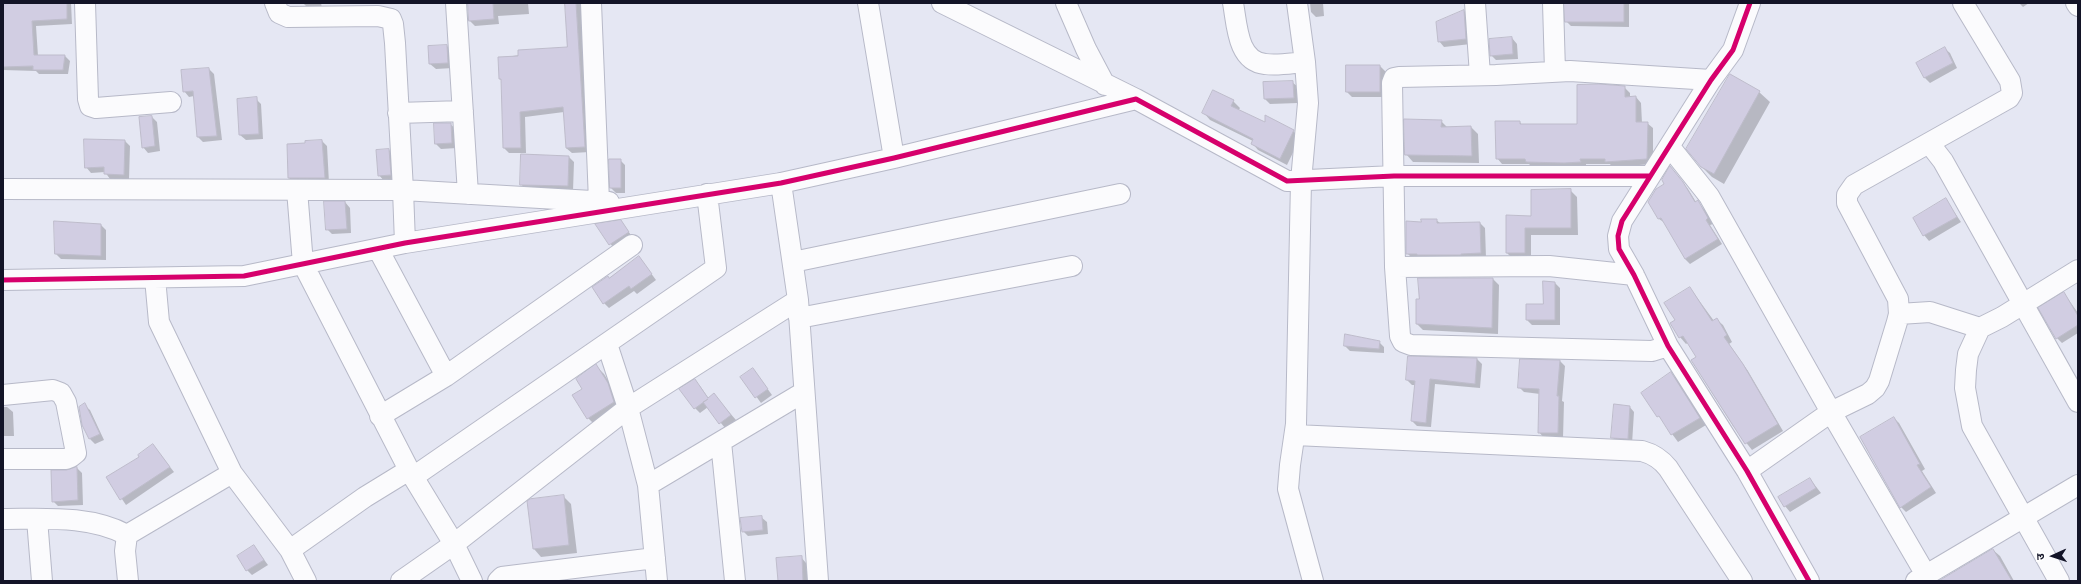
<!DOCTYPE html>
<html>
<head>
<meta charset="utf-8">
<style>
	body { margin:0 }
	#map { position:relative; width:2081px; height:584px; overflow:hidden; background:#e5e7f3; font-family:Signika,"Noto Sans Devanagari",sans-serif }
	canvas { display:block }
	.frame { position:absolute; inset:0; border:4px solid #131427; pointer-events:none }
	.north { position:absolute; left:2033px; top:536px; width:40px; height:40px; -webkit-text-stroke:3px #fff; paint-order:stroke; rotate:267deg; font-size:11px; font-weight:700; line-height:16px; text-align:center; color:#131427 }
	.north::after { content:''; display:block; margin:auto; width:14px; height:18px; background:#131427; clip-path:polygon(50% 0,100% 100%,50% 72%,0 100%) }
</style>
</head>
<body>
<div id="map">
<canvas width="2081" height="584"></canvas>
<div class="frame"></div>
<div class="north">उ</div>
</div>
<script>
const ctx = document.querySelector('canvas').getContext('2d');
ctx.lineJoin = 'round';
function paint(path, color) { ctx.fillStyle = color; ctx.fill(path, 'evenodd'); }
function strokePath(path, color, width, dash) { ctx.strokeStyle = color; ctx.lineWidth = width; ctx.lineCap = dash ? 'butt' : 'round'; ctx.setLineDash(dash || []); ctx.stroke(path); }
paint(new Path2D(`
	M3,3H71L72,24L36,26L38,56H65L70,61L68,74H39L36,71L3,70Z
	M303,3H321L322,8H308Z
	M468,3H528L529,14L498,16L499,24L475,26L470,21Z
	M564,3H586L585,12H581L590,152L572,153L566,148L564,112L525,117L526,153H509L504,148L502,81L500,79L499,58L568,48L566,10Z
	M1310,3H1323L1324,16L1316,17L1311,12Z
	M1566,3H1629V27L1571,26L1566,21Z
	M2019,3H2029L2023,7Z
	M1464,11L1469,16L1471,44L1444,47L1439,41Z
	M1512,38L1517,44L1518,59L1496,60L1491,55Z
	M447,46L452,51L453,68L436,69L430,64L429,47Z
	M1944,48L1950,53L1957,68L1930,83L1925,78L1917,63Z
	M1380,66L1385,71V97H1352L1347,92Z
	M209,69L214,74L222,140L203,142L198,137L194,96L189,97L184,91Z
	M1292,82L1298,87V103L1270,104L1265,99Z
	M1624,87L1630,93V98L1636,97L1641,103L1642,123H1647L1653,128V164L1612,167L1610,164H1586V167H1532L1529,164H1502L1497,158L1520,122L1522,125H1578Z
	M1759,92L1770,102L1724,184L1712,177L1701,166Z
	M256,99L261,104L263,139L246,140L240,135Z
	M1233,101L1240,108L1238,111L1266,124L1293,131L1300,138L1287,165L1258,150L1252,143L1253,141L1210,120L1204,113Z
	M152,117L157,122L160,151L148,153L143,147Z
	M1441,121L1448,128L1471,127L1478,134L1479,163L1413,162L1406,154Z
	M450,124L456,129L457,148L441,149L436,144Z
	M125,141L130,146L129,179H110L105,172L91,173L86,167Z
	M322,141L327,146L329,183H294L289,178Z
	M389,150L394,155L395,180L384,181L379,175Z
	M522,155L569,157L574,162L573,191L526,190L521,184Z
	M620,160L625,165V193H616L611,188Z
	M1671,168L1688,189L1696,202L1704,209L1713,224L1710,225L1722,244L1690,264L1685,259L1665,223L1659,219Z
	M1570,190L1577,197L1578,235H1531V260H1514L1507,253L1532,217Z
	M1946,200L1961,222L1929,241L1924,235Z
	M345,202L350,208L351,233L332,234L327,229Z
	M1436,220L1440,223H1480L1485,228L1486,258H1412L1407,253L1422,223Z
	M621,221L633,238L615,250L597,225Z
	M55,222L101,225L106,230V260L61,259L56,254Z
	M639,257L656,280L637,294L634,291L609,308L604,303L609,279Z
	M1493,279L1499,285L1498,334L1423,330L1417,324Z
	M1555,283L1560,288V325H1532L1527,320L1544,305Z
	M1690,288L1714,321L1716,319L1723,325L1732,342L1729,344L1748,371L1783,431L1752,450L1733,426L1692,361L1698,357L1689,342L1686,344L1680,337L1672,323L1676,320Z
	M2064,293L2078,313V333L2062,343L2057,338Z
	M1379,342L1384,347V353L1350,351L1345,346Z
	M1477,359L1482,364L1480,388L1435,384L1431,427L1417,426L1412,421L1416,385H1412L1407,380Z
	M1560,361L1565,366L1562,401L1564,402L1563,438H1544L1539,432L1540,394L1524,392L1519,387Z
	M596,366L604,374L615,392L621,410L596,426L588,418L583,389Z
	M753,369L772,395L761,403L742,377Z
	M1671,373L1677,380L1706,425L1678,442L1642,393Z
	M700,386L709,399L714,395L736,420L725,428L708,407L700,413L695,408Z
	M84,405L90,410L104,440L95,444L90,439L83,425Z
	M1629,406L1634,412L1632,444L1618,442L1612,437Z
	M3,407H7L13,412L14,436H3Z
	M1894,418L1899,423L1925,469L1922,471L1936,493L1906,512L1901,507Z
	M153,445L174,472L126,505L107,477L141,457Z
	M77,468L82,473L83,505L58,506L53,501L66,471Z
	M1810,479L1821,493L1790,512L1785,506Z
	M563,496L571,504L577,553L541,557L534,549Z
	M761,517L767,522L768,534L748,536L743,531Z
	M254,546L268,565L252,575L247,570Z
	M1993,550L2000,556L2014,581H1941Z
	M801,557L806,563L808,581H779Z`), '#0003');
const building = new Path2D(`
	M3,3H67V19L32,21L34,55H65L63,70H33V66L3,67Z
	M468,3H493L494,19L469,21Z
	M565,3H576L585,147L566,148L563,107L520,112L521,148H503L501,79H499L498,57L518,56V50L567,47Z
	M1564,3H1624V22H1565Z
	M1464,10L1466,39L1438,42L1436,22Z
	M1512,37L1513,54L1490,56L1489,39Z
	M447,45L448,63L429,64L428,46Z
	M1945,47L1953,63L1924,78L1916,63Z
	M1346,65H1380V92H1346Z
	M209,68L217,136L197,137L193,91L183,92L181,70Z
	M1730,74L1760,91L1714,174L1701,167L1686,149Z
	M1293,81L1294,98L1264,99L1263,82Z
	M1599,84L1625,86V97L1636,96V122H1648L1647,159L1605,162V159H1580L1581,162L1564,163L1526,162L1525,159H1496L1495,121H1520V124H1577V85Z
	M1213,90L1234,100L1231,106L1265,122V115L1294,130L1280,159L1251,144L1253,139L1202,113Z
	M257,97L259,134L239,135L237,99Z
	M152,116L155,146L142,148L139,117Z
	M1404,119L1442,120L1441,127L1471,126L1472,156L1405,155Z
	M434,123H451L452,143L435,144Z
	M84,139L125,140L124,175L104,174V167L85,168Z
	M322,140L325,178H288L287,144L305,143V141Z
	M389,149L391,175L378,176L376,150Z
	M521,154L569,156L568,186L520,185Z
	M609,159H621V188H610Z
	M1670,166L1683,182L1695,202L1698,200L1699,202L1708,218L1706,220L1718,239L1685,259L1661,218L1658,219L1648,202L1656,189L1664,184L1662,180Z
	M1571,189V228H1525V253H1506V215L1531,216V190Z
	M1946,198L1957,217L1923,236L1913,218Z
	M324,201H345L347,229L326,230Z
	M1421,219H1437V223L1480,222L1481,253L1461,254V255H1417V254H1406V221L1421,222Z
	M621,220L629,232L609,245L595,224Z
	M54,221L101,224V256L55,254Z
	M639,256L652,274L631,289L629,286L603,304L592,287L608,276L609,278Z
	M1418,278H1493L1492,328L1416,324V299H1419Z
	M1543,281L1555,282V320H1526V304H1543Z
	M1690,287L1712,321L1717,318L1727,335L1724,337L1743,364L1778,424L1745,444L1691,360L1696,357L1683,336L1679,338L1670,323L1675,320L1664,303Z
	M2064,292L2078,316V325L2056,339L2038,308Z
	M1345,334L1380,341L1379,349L1344,346Z
	M1408,356L1477,358L1475,384L1430,379L1426,423L1411,421L1415,381L1406,380Z
	M1520,359L1560,360L1557,396H1559L1558,433H1538L1539,389L1518,388Z
	M596,364L608,383L614,402L587,419L572,395L582,389L576,379Z
	M753,368L768,389L755,398L740,377Z
	M1671,372L1700,418L1671,435L1659,416L1657,417L1641,393Z
	M695,379L708,398L714,393L731,415L719,424L703,402L708,399L694,409L679,389Z
	M85,403L100,434L89,439L82,425L79,407Z
	M1614,404L1630,406L1628,439L1611,438Z
	M1894,417L1920,464L1917,465L1931,487L1900,508L1860,437Z
	M153,444L170,467L120,500L106,477L139,457L138,455Z
	M77,467L78,500L52,502L51,470H66Z
	M1810,478L1816,488L1784,507L1778,497Z
	M564,495L569,545L533,549L527,501L530,499Z
	M762,516L763,530L742,532L740,518Z
	M254,545L264,560L246,571L237,556Z
	M1993,549L2012,581H1939Z
	M802,556L803,581H778L776,558Z`);
paint(building, '#d1cde2');
strokePath(building, '#bebccb', 1);
const minor = new Path2D(`
	M85,3L88,99L90,106L96,108L171,102
	M275,3L279,13L288,17L378,16L391,19L393,24L395,43L403,190L609,202
	M456,3L468,194
	M591,3L599,201
	M868,3L894,158
	M942,3L1136,99
	M1066,3L1086,49L1105,85
	M1233,3C1237,24 1237,61 1265,64C1278,66 1292,63 1305,62
	M1297,3L1305,62L1308,103L1301,181L1296,424L1290,465L1288,489L1313,581
	M1475,3L1480,75
	M1553,3L1555,71
	M1750,3L1733,50L1711,80L1622,221L1618,236L1619,249L1634,275L1668,346L1747,471L1809,581
	M2076,3L2078,6
	M398,113L463,111
	M1929,143L1943,161L2078,402
	M1670,147L1709,196L1831,412L1926,575
	M781,183L798,300L818,581
	M3,189L403,190L405,243
	M297,190L303,264L409,470L365,497L290,550L306,581
	M378,249L446,376
	M793,262L1120,194
	M1395,267L1549,266L1634,275
	M155,278L159,322L232,473L290,550
	M3,280L244,276L405,243L781,183L894,158L1136,99L1287,181L1394,176H1650
	M1899,314L1930,312L1980,328
	M799,318L1072,266
	M607,344L628,408L648,485
	M1668,346L1652,351L1411,345L1403,342L1400,336L1395,267L1392,83L1394,78L1399,77L1496,75L1570,71L1711,80
	M3,395L53,390L61,393L66,402L76,453L71,457L66,459H3
	M380,416L446,376L632,245
	M1295,435L1642,451C1653,454 1661,459 1668,468L1742,581
	M721,442L735,581
	M409,470L454,544L472,581
	M1747,471L1831,412L1868,394L1875,388L1879,381L1897,322L1899,314L1898,299L1847,203V195L1854,185L2009,98L2012,93L2010,81L1963,3
	M413,477L716,268L707,194
	M3,519C44,519 90,515 127,535
	M37,519L42,581
	M128,581L125,551L127,535L232,473
	M401,581L454,544L628,408L798,300
	M498,581L502,577L655,558
	M657,581L648,485L804,392
	M1916,581L2078,485
	M2059,581L1972,426L1965,388L1966,370L1968,354L1980,328L2002,317L2078,270`);
strokePath(minor, '#b7b9c8', 22);
strokePath(minor, '#fbfbfd', 20);
strokePath(new Path2D(`
	M1750,3L1733,50L1711,80L1622,221L1618,236L1619,249L1634,275L1668,346L1747,471L1809,581
	M3,280L244,276L405,243L781,183L894,158L1136,99L1287,181L1394,176H1650`), '#d6006c', 5);
</script>
</body>
</html>
